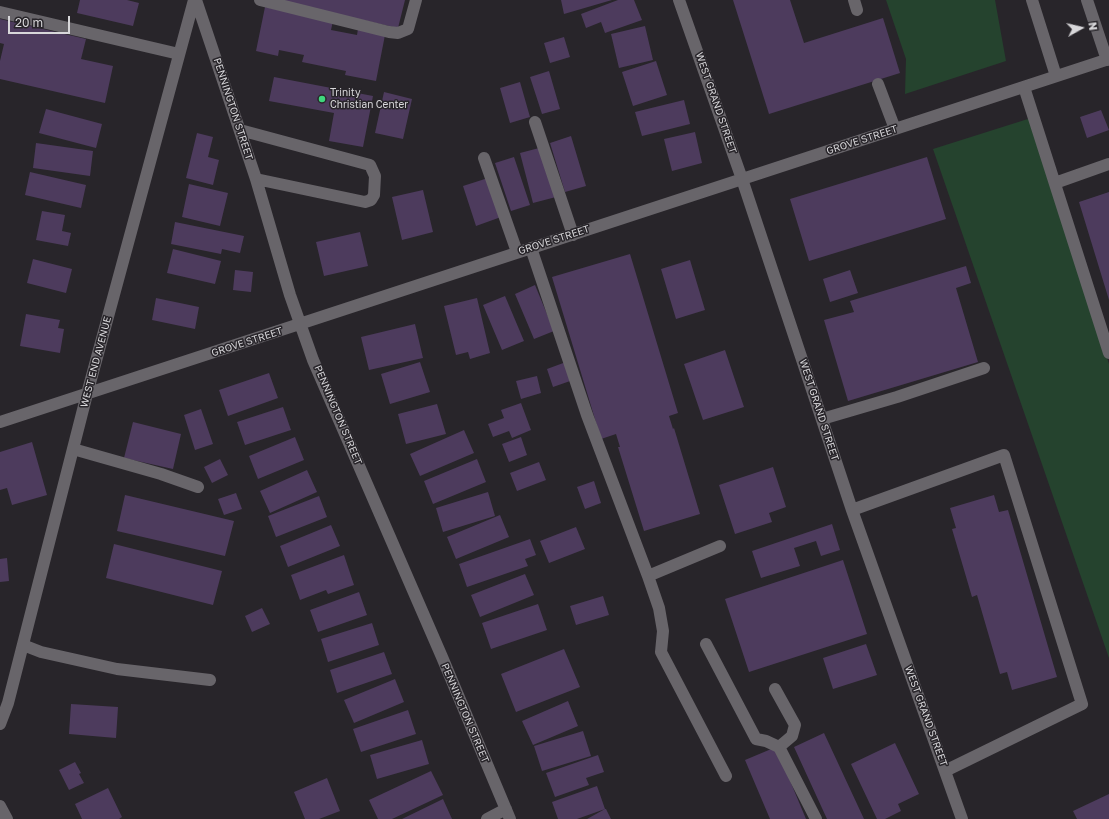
<!DOCTYPE html>
<html>
<head>
<meta charset="utf-8">
<style>
	body { margin:0 }
	#map { position:relative; width:1109px; height:819px; overflow:hidden; background:#28252a; font-family:"Golos Text",sans-serif }
	canvas { display:block }
	.north { position:absolute; left:1061px; top:8px; width:40px; height:40px; -webkit-text-stroke:3px #28252a; paint-order:stroke; rotate:82deg; font-size:11px; font-weight:700; line-height:16px; text-align:center; color:#d8d7da }
	.north::after { content:''; display:block; margin:auto; width:14px; height:18px; background:#d8d7da; clip-path:polygon(50% 0,100% 100%,50% 72%,0 100%) }
	.scale { position:absolute; left:8px; top:16px; width:62px; height:18px; box-sizing:border-box; border:2px solid #d8d7da; border-top:0; padding-left:5px; font-size:12px; line-height:14px; white-space:nowrap; color:#d8d7da; -webkit-text-stroke:3px #28252a; paint-order:stroke }
</style>
</head>
<body>
<div id="map">
<canvas width="1109" height="819"></canvas>
<div class="north">N</div>
<div class="scale">20 m</div>
</div>
<script>
const ctx = document.querySelector('canvas').getContext('2d');
ctx.lineJoin = 'round';
function paint(path, color) { ctx.fillStyle = color; ctx.fill(path, 'evenodd'); }
function strokePath(path, color, width, dash) { ctx.strokeStyle = color; ctx.lineWidth = width; ctx.lineCap = dash ? 'butt' : 'round'; ctx.setLineDash(dash || []); ctx.stroke(path); }
function write(font, color, halo, rows, align = 'center') {
  ctx.font = font + ' "Golos Text",sans-serif'; ctx.lineWidth = 3; ctx.setLineDash([]); ctx.textBaseline = 'middle'; ctx.strokeStyle = halo; ctx.fillStyle = color; for (const [text, x, y, turn = 0] of rows) {
    ctx.save(); ctx.translate(x, y); ctx.rotate((+turn || 0) * Math.PI / 180); ctx.textAlign = isNaN(turn) ? turn : align; if (halo) ctx.strokeText(text, 0, 0); ctx.fillText(text, 0, 0); ctx.restore();
  }
}
paint(new Path2D(`
	M886,0H995L1006,61L905,94L906,59Z
	M1031,118L1109,364V658L933,149Z`), '#25432e');
paint(new Path2D(`
	M80,0H127L139,3L133,26L77,13Z
	M273,0H405L398,28Z
	M561,0H612L564,14Z
	M618,0H634L642,20L605,33L601,22L586,28L581,14Z
	M733,0H790L804,43L883,18L900,73L769,114Z
	M265,7L333,21L331,30L357,35L358,29L385,35L376,81L345,75L346,71L302,62L304,55L279,50L278,56L256,51Z
	M0,19L86,39L81,59L113,66L105,103L0,79V61L4,44L0,43Z
	M645,26L653,60L619,68L611,34Z
	M564,37L570,57L550,63L544,43Z
	M656,61L667,95L633,106L622,72Z
	M549,71L560,109L542,114L530,77Z
	M274,77L373,96L363,147L329,141L334,113L269,101Z
	M520,82L530,117L510,123L500,88Z
	M384,92L412,99L403,139L375,133Z
	M684,100L690,124L642,136L635,112Z
	M46,109L102,124L96,148L39,133Z
	M1101,110L1109,130L1087,138L1080,117Z
	M695,132L702,163L672,171L664,139Z
	M197,133L213,137L208,157L219,160L213,185L186,178Z
	M571,136L586,186L565,192L550,143Z
	M36,143L93,151L90,176L33,168Z
	M543,147L556,197L533,203L520,153Z
	M514,157L530,205L511,211L495,163Z
	M927,157L946,219L809,261L790,199Z
	M30,172L86,185L81,208L25,195Z
	M488,178L501,217L476,226L463,186Z
	M189,184L228,193L220,226L182,217Z
	M423,190L433,232L402,240L392,197Z
	M1109,192V300L1079,202Z
	M42,211L65,215L62,231L71,233L68,246L36,240Z
	M175,222L244,236L240,253L222,249L221,254L171,244Z
	M360,232L368,266L324,276L316,242Z
	M173,249L221,261L215,284L167,273Z
	M630,254L678,413L669,416L673,429L674,428L700,514L644,531L618,447H620L616,434L601,439L552,277Z
	M33,259L72,269L66,293L27,283Z
	M690,260L705,310L676,319L661,269Z
	M966,266L971,283L956,288L978,362L848,401L824,320L854,312L850,301Z
	M235,270L253,272L251,292L233,290Z
	M850,270L858,293L830,302L823,279Z
	M535,285L554,331L534,339L515,294Z
	M505,296L524,341L502,350L483,305Z
	M156,298L199,307L195,329L152,320Z
	M477,298L490,353L470,359L468,352L456,355L444,306Z
	M26,314L60,320L58,328L64,329L60,353L20,346Z
	M415,324L423,358L369,370L361,337Z
	M725,350L744,407L703,420L684,364Z
	M420,362L430,392L390,404L381,374Z
	M566,362L573,380L553,387L547,369Z
	M269,373L278,398L228,416L219,390Z
	M537,376L541,393L521,399L516,381Z
	M521,403L531,430L512,438L509,431L493,437L488,424L504,418L501,410Z
	M437,404L446,434L406,444L398,414Z
	M283,407L291,430L245,445L237,422Z
	M201,409L213,444L195,450L184,415Z
	M133,422L181,434L173,469L124,458Z
	M464,430L474,453L420,476L410,454Z
	M295,437L304,460L258,479L249,456Z
	M521,437L527,455L509,462L502,444Z
	M32,442L47,495L12,505L7,488L0,490V452Z
	M220,459L228,475L212,483L204,467Z
	M477,459L486,482L433,504L424,481Z
	M539,462L546,480L517,491L510,473Z
	M773,467L786,507L769,513L772,522L735,534L719,485Z
	M307,470L317,492L270,513L260,491Z
	M594,481L601,503L585,509L577,487Z
	M488,492L495,516L443,532L436,508Z
	M236,493L242,509L224,515L218,499Z
	M125,495L234,521L225,556L117,531Z
	M994,495L999,512L1008,510L1057,677L1012,690L1007,672L1000,674L977,595L972,597L952,529L956,528L950,508Z
	M319,496L327,517L276,537L268,516Z
	M500,515L509,537L456,559L447,537Z
	M832,524L840,550L821,556L816,541L794,548L800,566L761,578L752,551Z
	M331,525L340,546L288,567L280,546Z
	M576,527L585,549L549,563L540,541Z
	M530,539L536,555L525,559L528,566L467,587L459,564Z
	M114,544L222,571L213,605L106,578Z
	M344,555L354,585L328,594L326,590L300,600L291,575Z
	M7,558L9,581L0,582V559Z
	M843,560L867,634L749,672L725,599Z
	M525,574L534,595L480,617L471,595Z
	M359,592L367,615L318,632L310,610Z
	M603,596L609,615L576,625L570,606Z
	M538,604L547,630L491,649L482,623Z
	M262,608L270,624L252,632L245,616Z
	M372,623L379,645L328,662L321,639Z
	M866,644L877,675L833,689L823,658Z
	M564,649L580,687L516,712L501,674Z
	M384,652L392,674L337,693L330,670Z
	M395,679L404,702L354,723L344,700Z
	M568,701L578,726L533,745L522,721Z
	M71,704L118,707L116,738L69,734Z
	M408,710L416,734L361,752L353,729Z
	M583,731L591,756L542,771L534,746Z
	M824,733L864,819H827L794,747Z
	M422,740L429,764L377,779L370,755Z
	M895,743L919,794L898,804L901,811L885,819H877L851,764Z
	M776,747L806,819H770L745,760Z
	M598,755L604,772L586,778L589,785L555,797L546,773Z
	M75,762L81,773L79,774L84,783L69,790L59,770Z
	M431,771L443,795L392,819H378L369,800Z
	M327,778L340,811L319,819H305L294,792Z
	M597,786L605,809L577,819H558L552,802Z
	M108,788L122,817L119,819H82L75,804Z
	M1109,794V819H1077L1073,811Z
	M443,799L452,819H402Z
	M606,809L611,819H587L605,809Z`), '#4d3b5d');
strokePath(new Path2D(`
	M196,0L256,179L290,295L313,360L442,657L510,819
	M260,0L389,32L398,33L408,29L416,0
	M679,0L742,179L852,510L962,819
	M854,0L857,10
	M1032,0L1056,76
	M1087,0L1107,60
	M0,12L179,54
	M878,84L895,129
	M1024,87L1109,353
	M535,122L573,235
	M240,130L370,165L375,176L374,195L371,200L365,202L256,179
	M484,158L517,252
	M1055,183L1109,164
	M531,248L587,415L648,576L720,546
	M822,419L897,397L984,368
	M0,422L1109,59
	M73,449L161,474L198,487
	M852,510L1004,455L1082,704L945,771
	M648,576L659,608L663,631L661,652L726,776
	M706,644L756,739L766,741L779,747L816,819
	M23,645L41,652L117,669L210,680
	M775,689L795,725L792,736L779,747
	M0,724L8,703L87,394L194,0
	M0,806L7,819
	M487,819L506,809`), '#68656a', 12);
for (const [x, y, r, color] of [
	[322,99,4,"#3fd77d"]
]) { const dot = new Path2D(); dot.arc(x, y, r, 0, 2 * Math.PI); ctx.fillStyle = color; ctx.fill(dot); strokePath(dot, '#28252a', 1.5); }
write('10px', '#d8d7da', '#28252a', [
	["Trinity",330,93],
	["Christian Center",330,105]
], 'left');
write('10px', '#d8d7da', '#28252a', [
	["WEST GRAND STREET",716,103,71],
	["PENNINGTON STREET",233,109,72],
	["GROVE STREET",862,140,-18],
	["GROVE STREET",554,240,-18],
	["GROVE STREET",247,342,-18],
	["WEST END AVENUE",96,362,-75],
	["WEST GRAND STREET",819,410,72],
	["PENNINGTON STREET",338,415,67],
	["PENNINGTON STREET",465,713,67],
	["WEST GRAND STREET",926,716,70]
]);
</script>
</body>
</html>
